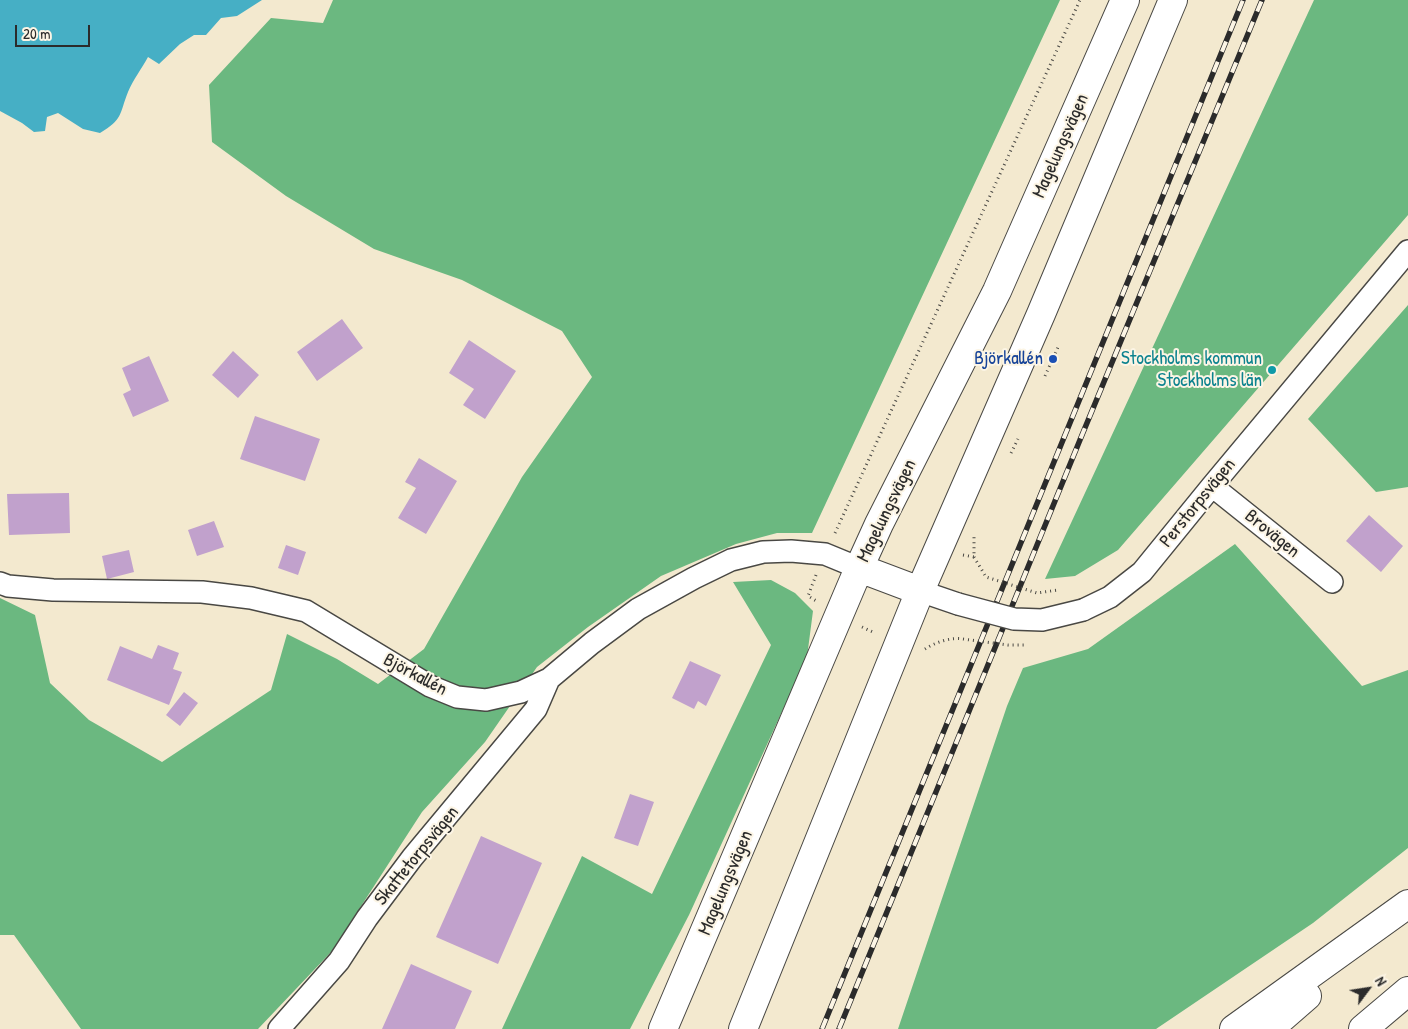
<!DOCTYPE html>
<html>
<head>
<meta charset="utf-8">
<style>
	body { margin:0 }
	#map { position:relative; width:1408px; height:1029px; overflow:hidden; background:#f3e9cf; font-family:"Patrick Hand",sans-serif }
	canvas { display:block }
	.north { position:absolute; left:1343px; top:964px; width:50px; height:50px; -webkit-text-stroke:4px #fcf5e5; paint-order:stroke; rotate:59deg; font-size:14px; font-weight:700; line-height:20px; text-align:center; color:#2b2b2b }
	.north::after { content:''; display:block; margin:auto; width:18px; height:22px; background:#2b2b2b; clip-path:polygon(50% 0,100% 100%,50% 72%,0 100%) }
	.scale { position:absolute; left:15px; top:25px; width:75px; height:22px; box-sizing:border-box; border:2px solid #2b2b2b; border-top:0; padding-left:6px; font-size:15px; line-height:18px; white-space:nowrap; color:#2b2b2b; -webkit-text-stroke:4px #fcf5e5; paint-order:stroke }
</style>
</head>
<body>
<div id="map">
<canvas width="1408" height="1029"></canvas>
<div class="north">N</div>
<div class="scale">20 m</div>
</div>
<script>
const ctx = document.querySelector('canvas').getContext('2d');
ctx.lineJoin = 'round';
function paint(path, color) { ctx.fillStyle = color; ctx.fill(path, 'evenodd'); }
function strokePath(path, color, width, dash) { ctx.strokeStyle = color; ctx.lineWidth = width; ctx.lineCap = dash ? 'butt' : 'round'; ctx.setLineDash(dash || []); ctx.stroke(path); }
function write(font, color, halo, rows, align = 'center') {
  ctx.font = font + ' "Patrick Hand",sans-serif'; ctx.lineWidth = 4; ctx.setLineDash([]); ctx.textBaseline = 'middle'; ctx.strokeStyle = halo; ctx.fillStyle = color; for (const [text, x, y, turn = 0] of rows) {
    ctx.save(); ctx.translate(x, y); ctx.rotate((+turn || 0) * Math.PI / 180); ctx.textAlign = isNaN(turn) ? turn : align; if (halo) ctx.strokeText(text, 0, 0); ctx.fillText(text, 0, 0); ctx.restore();
  }
}
paint(new Path2D(`
	M333,0H1060L812,533H777L736,544L661,576L588,627L537,667L485,742L422,812L332,951L258,1029H81L14,935H0V598L35,615L50,683L89,720L162,762L271,690L287,634L337,659L378,684L424,649L522,477L592,377L562,331L462,280L374,249L286,196L212,142L209,85L271,18L323,23Z
	M1314,0H1408V215L1118,550L1075,576L1045,579Z
	M1408,305V487L1376,492L1308,419Z
	M1235,544L1362,686L1408,670V848L1313,923L1156,1029H898L1007,706L1023,668L1088,649Z
	M771,580L795,593L813,611L807,657L689,915L630,1029H502L582,856L652,894L771,645L733,582Z`), '#6bb880');
paint(new Path2D(`
	M0,0H262L237,16L221,18L206,35H194L180,44L159,64L148,57C142,68 133,80 128,92C119,115 123,119 100,133L83,129L58,113L47,117L45,131L34,132L22,123L0,111Z`), '#46afc5');
paint(new Path2D(`
	M342,319L363,348L317,381L297,352Z
	M469,340L516,371L485,419L463,405L474,389L449,373Z
	M233,351L259,375L238,398L212,375Z
	M149,356L169,401L133,417L123,394L131,390L122,368Z
	M255,416L320,439L305,481L240,459Z
	M419,458L457,481L426,534L398,518L416,488L405,482Z
	M69,493L70,533L9,535L7,494Z
	M1369,515L1403,546L1381,572L1346,541Z
	M214,521L224,547L197,556L188,530Z
	M286,545L306,552L298,575L278,568Z
	M129,550L134,572L107,579L102,556Z
	M158,645L179,653L173,669L182,672L169,705L107,680L120,646L152,659Z
	M690,661L721,675L706,706L698,701L694,709L672,698Z
	M184,692L198,703L180,726L166,715Z
	M630,794L654,802L638,846L614,838Z
	M481,836L542,863L498,964L436,937Z
	M411,964L472,991L455,1029H382Z`), '#c1a1cc');
const minor = new Path2D(`
	M1212,486L1332,582
	M0,583L8,586L53,590L202,592L251,598L306,611L430,686L457,697L486,700L521,692L549,679L592,643L638,609L694,578L731,560L763,552L791,551L825,554L859,568
	M920,591L958,604
	M1083,610L1110,597L1142,572L1212,486L1408,251
	M279,1029L339,961L367,918L412,858L536,709L549,679`);
const secondary = new Path2D(`
	M859,568L920,591
	M663,1029L859,568L879,524L997,291L1125,0
	M743,1029L920,591L1041,314L1173,0`);
const motorway = new Path2D(`
	M1234,1029L1408,904
	M1269,1029L1307,996
	M1363,1029L1408,991`);
strokePath(minor, '#494844', 24);
strokePath(secondary, '#494844', 30);
strokePath(motorway, '#494844', 30);
strokePath(new Path2D(`
	M1045,376L1059,345
	M1011,453L1018,439
	M835,533L1080,0
	M963,555L974,557V536
	M816,575L808,596L818,602
	M862,627L875,633
	M925,649C936,642 951,637 963,639`), '#494844', 3, [1, 4]);
strokePath(minor, '#fff', 21);
strokePath(secondary, '#fff', 28);
strokePath(motorway, '#fff', 28);
const rail = new Path2D(`
	M822,1029L1243,0
	M839,1029L1082,435L1262,0`);
strokePath(rail, '#2b2b2b', 5.5);
strokePath(rail, '#fcf5e5', 4, [11]);
const minorBridge = new Path2D(`
	M958,604L1014,619L1042,620L1083,610`);
strokePath(minorBridge, '#494844', 24, []);
strokePath(new Path2D(`
	M974,557L986,577L1037,593L1058,590
	M963,639L1008,645H1027`), '#494844', 3, [1, 4]);
strokePath(minorBridge, '#fff', 21);
for (const [x, y, r, color] of [
	[1053,359,5,"#1a4fb4"],
	[1272,370,5,"#0f9aa8"]
]) { const dot = new Path2D(); dot.arc(x, y, r, 0, 2 * Math.PI); ctx.fillStyle = color; ctx.fill(dot); strokePath(dot, '#fcf5e5', 2); }
write('19px', '#2b2b2b', '#fcf5e5', [
	["Magelungsvägen",1061,146,-66],
	["Perstorpsvägen",1198,503,-51],
	["Magelungsvägen",887,511,-64],
	["Brovägen",1272,534,39],
	["Björkallén",415,675,28],
	["Skattetorpsvägen",417,856,-51],
	["Magelungsvägen",726,883,-67]
]);
write('19px', '#164399', '#fcf5e5', [
	["Björkallén",1043,359]
], 'right');
write('19px', '#0d838f', '#fcf5e5', [
	["Stockholms kommun",1262,359],
	["Stockholms län",1262,381]
], 'right');
</script>
</body>
</html>
